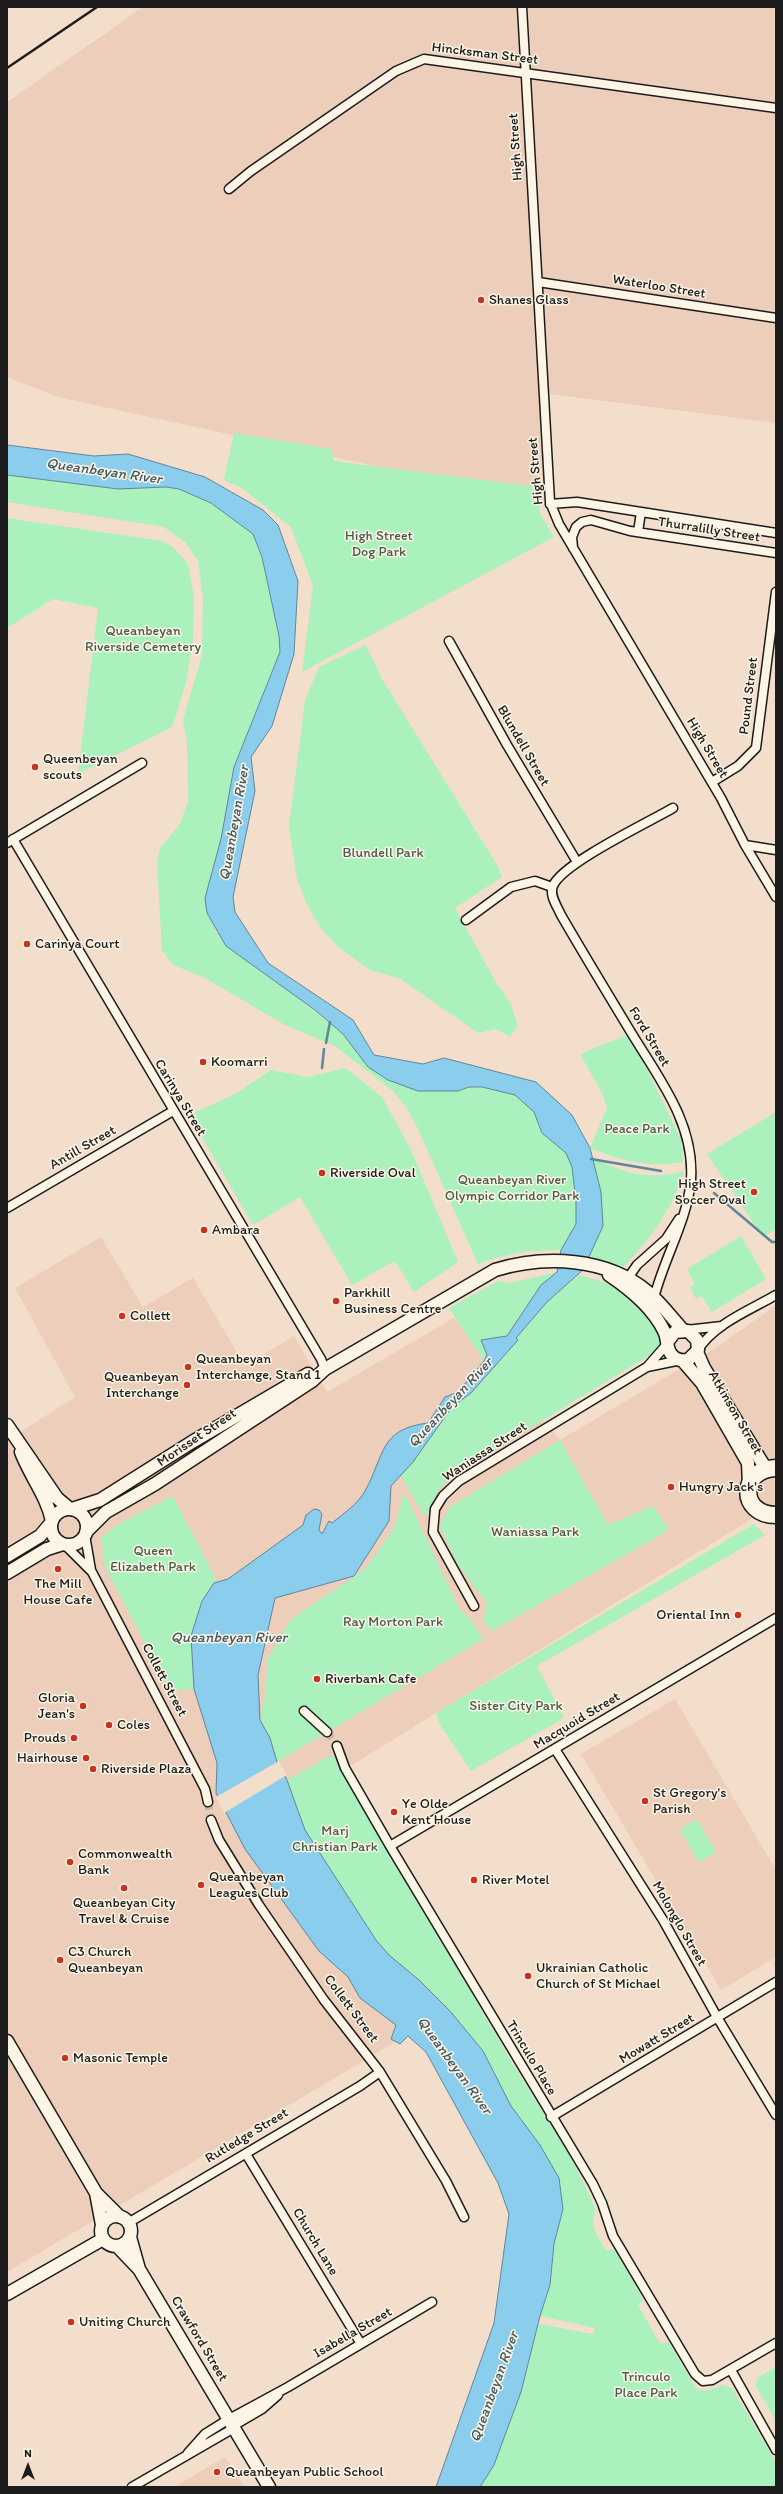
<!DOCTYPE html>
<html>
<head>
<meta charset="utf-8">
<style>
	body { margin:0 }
	#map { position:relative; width:783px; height:2494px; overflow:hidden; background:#f3decc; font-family:Itim,sans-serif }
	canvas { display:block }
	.frame { position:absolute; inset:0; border:8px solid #1c1c1c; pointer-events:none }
	.north { position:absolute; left:8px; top:2446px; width:40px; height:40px; -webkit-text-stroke:3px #fcf5e5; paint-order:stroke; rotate:0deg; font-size:11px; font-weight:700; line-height:16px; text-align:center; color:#1c1c1c }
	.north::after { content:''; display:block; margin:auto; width:14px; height:18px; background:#1c1c1c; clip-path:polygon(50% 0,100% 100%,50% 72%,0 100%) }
</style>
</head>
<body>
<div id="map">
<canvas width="783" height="2494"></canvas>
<div class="frame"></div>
<div class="north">N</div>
</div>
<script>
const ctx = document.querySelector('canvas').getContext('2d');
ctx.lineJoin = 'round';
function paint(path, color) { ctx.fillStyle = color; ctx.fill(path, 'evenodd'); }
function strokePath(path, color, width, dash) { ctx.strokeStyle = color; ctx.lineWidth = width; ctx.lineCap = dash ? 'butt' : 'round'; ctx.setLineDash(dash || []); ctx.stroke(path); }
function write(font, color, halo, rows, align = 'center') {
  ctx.font = font + ' Itim,sans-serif'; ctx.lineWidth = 3; ctx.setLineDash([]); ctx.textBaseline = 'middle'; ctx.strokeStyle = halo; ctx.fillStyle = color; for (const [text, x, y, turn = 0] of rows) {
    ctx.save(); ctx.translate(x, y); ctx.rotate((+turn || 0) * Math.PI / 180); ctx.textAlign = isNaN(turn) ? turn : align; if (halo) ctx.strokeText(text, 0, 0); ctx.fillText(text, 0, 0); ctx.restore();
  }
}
paint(new Path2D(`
	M143,7H776V423L543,393L550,504L58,397L7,377V102Z
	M101,1237L143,1307L193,1278L245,1366L294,1336L327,1392L454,1318L560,1440L720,1345L776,1305V1504L347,1768L480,1992L7,2272V1438L8,1440L75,1397L15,1288Z
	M675,1699L776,1870V1957L721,1990L581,1754Z
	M225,2457L245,2487H174Z`), '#ecceba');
paint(new Path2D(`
	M234,433L331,449L334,461L538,487L540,513L554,537L302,672L313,586L291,527L242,488L224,480Z
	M7,475L68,482L166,487L179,489L211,503L253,534L262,557L279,636L280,652L234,767L221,839L205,898L207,913L217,933L343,1034L368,1067L444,1090L458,1091L469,1087L498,1089L515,1095L524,1102L534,1112L542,1133L566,1153L572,1167L576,1201V1224L561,1250C531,1250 506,1253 478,1264L417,1127L407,1108L393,1091L335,1046L283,1024L205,978L173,965L162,950L157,863L160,848L180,824L188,801L187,742L183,720L202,655L203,597L198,561L186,543L164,527L7,502Z
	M7,518L162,541L174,548L188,564L194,597L193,639L186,683L172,727L78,774L98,608L53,599L7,628Z
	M366,645L382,679L497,865L502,877L455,908L497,984L510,1003L518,1025L510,1037L496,1029L478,1033L399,978L370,970L339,948L320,927L307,905L297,879L289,826L305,700L319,667Z
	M630,1034L682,1142L683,1162C649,1168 621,1161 590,1148L607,1108L602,1093L580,1054Z
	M346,1068L382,1097L410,1148L458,1262L414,1292L395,1261L352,1285L300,1197L253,1225L189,1115L237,1093L271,1070L308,1077Z
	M776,1112V1229L763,1237L707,1154Z
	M593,1158C623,1173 651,1181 684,1171C673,1210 649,1239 622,1269C609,1267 602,1260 589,1256L603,1226L601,1192Z
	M741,1236L766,1279L712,1312L702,1296L696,1299L690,1287L695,1284L687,1269Z
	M557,1272L541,1285L507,1336L491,1339L484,1361L449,1308L498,1281L510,1283Z
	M579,1275C590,1278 602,1281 612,1286C636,1298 653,1323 665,1346L497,1448L441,1486L425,1517L400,1474L413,1462L452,1407L471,1393L511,1349L520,1332L547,1302Z
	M560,1440L608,1525L653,1506L669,1530L492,1631L483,1621L487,1604L457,1563L440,1526L450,1507Z
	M404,1492L460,1610L470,1619L483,1639L277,1762L270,1738L260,1720L265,1696L268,1658L291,1619L364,1570L395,1527Z
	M173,1496L216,1580L202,1601L191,1636L194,1689L170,1691L105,1567L101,1537L122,1522Z
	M754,1524L765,1535L537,1666L564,1718L471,1771L440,1725L436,1713Z
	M332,1755L513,2064L572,2159L596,2209C588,2226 598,2235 606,2251L613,2249L617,2253L641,2295L643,2301L638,2305L660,2344L667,2342L670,2344L695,2387C705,2394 712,2389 722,2385L732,2388L776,2462V2487H480C511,2438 524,2380 539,2324L593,2334L595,2328L540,2316L550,2285L554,2244L563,2209L540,2145L511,2106L483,2051L450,2011L419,1980L389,1955L376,1940L305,1830L287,1780Z
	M697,1819L716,1852L699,1862L680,1829Z
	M776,2367V2421L756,2386L757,2378Z`), '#aaf1be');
const water = new Path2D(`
	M7,445L94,456L128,454L205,477L263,510L278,525L298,581L294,654L272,726L251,757L255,791L233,897L235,912L268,963L353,1020L374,1055L423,1064L444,1058L536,1082L572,1115L590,1148L601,1192L603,1226L583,1270L547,1302L516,1338L518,1340L471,1393L452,1407L413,1462L391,1486L389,1521L354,1576L275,1598L258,1675L260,1720L270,1738L277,1762L287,1780L305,1830L376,1940L389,1955L419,1980L450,2011L483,2051L511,2106L540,2145L559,2178L563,2209L554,2244L550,2285L540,2316L521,2392L494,2465L480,2487H436L494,2323L509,2214L498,2183L426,2052L408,2036L400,2044L391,2039L396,2025L360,1998L348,1977L319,1951L245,1849L216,1793L217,1763L194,1689L191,1636L202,1601L214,1583L228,1579L303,1525L306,1515L314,1509L319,1510L322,1514L319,1530L322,1534L329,1521L332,1523C343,1514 358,1504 365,1491C385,1455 379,1429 428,1423L445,1397L458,1392L484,1361L487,1355L481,1340L507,1336L541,1285L557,1272L561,1250L576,1224V1201L572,1167L566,1153L542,1133L534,1112L515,1095L482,1087H469L458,1091H418L388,1080L368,1067L343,1034L315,1010L226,946L207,913L205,898L221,839L234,767L280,652L279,636L262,557L253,534L211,503L179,489L166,487L118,489L7,475Z`);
paint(water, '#8bcded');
strokePath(water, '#5f8699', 1);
paint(new Path2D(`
	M279,1761L287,1775L224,1813L216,1797Z`), '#f3decc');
strokePath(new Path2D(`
	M326,1043L330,1022
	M322,1068L324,1049
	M591,1159L661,1171
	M714,1193L772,1242H776`), '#5f8699', 2.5);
strokePath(new Path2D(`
	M327,1732L337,1746
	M208,1802L211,1820`), '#c8b7a9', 8, [8, 4]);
const street = new Path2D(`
	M522,7L550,502L559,524L721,798L745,845L776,897
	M229,189L251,171L396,71L424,59L776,108
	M538,282L776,318
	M550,504L577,502L776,533
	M638,532L641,512
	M573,548L572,537L576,527L582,522L591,520L630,531L776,553
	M449,641L507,745L577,862
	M712,782L738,766L756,748L776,592
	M13,839L321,1359L325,1369
	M7,843L142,763
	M745,845L776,850
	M466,920L511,887L535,881L552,887
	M7,1208L173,1111
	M628,1278L637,1265L666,1239L679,1219
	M654,1298C664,1258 687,1222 691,1180C695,1122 657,1076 629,1029C606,991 583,953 561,915C557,906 549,895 553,886C561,864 649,822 673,808
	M686,1330L722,1326
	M698,1350C714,1324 750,1310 776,1295
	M647,1367L681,1360
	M85,1535L91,1570
	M65,1545L92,1572L205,1789L208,1802
	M474,1606L433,1532L435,1509L443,1496L459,1481L647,1367L668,1343
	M304,1711L327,1732
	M337,1746L345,1768L390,1846L593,2184L602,2203L613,2236L695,2374L703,2381L712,2380L776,2343
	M555,1749L663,1920L717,2017L776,2115
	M211,1820L219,1840L259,1905L324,2000L380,2072L446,2181L464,2217
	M390,1846L776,1618
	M551,2117L776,1982
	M246,2154L361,2344
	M128,2223L360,2086L380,2072
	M731,2370L776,2450
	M229,2419L288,2387L432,2302
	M233,2426L262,2409L278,2395
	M188,2453L205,2434L229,2419
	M132,2487L234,2428`);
const secondary = new Path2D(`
	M609,1275C630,1289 653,1308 664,1331C668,1338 666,1348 671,1354C675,1360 681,1361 688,1360L698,1350L697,1340L688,1331L675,1332L668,1341
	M697,1352L704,1368L766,1469
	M683,1361L702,1383L748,1463L749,1485
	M7,1425L57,1498L70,1509
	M21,1452C30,1476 47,1496 52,1521
	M72,1509L100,1500L192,1442L308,1374
	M51 1527a18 18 0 1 1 36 0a18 18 0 1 1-36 0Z
	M86,1532L106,1512L155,1484L312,1381L325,1369L495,1270C545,1255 606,1257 648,1292C661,1303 672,1318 683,1330
	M7,1556L40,1536L51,1523
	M7,1573L47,1549L63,1544
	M7,2041L96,2193L120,2217
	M96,2193L102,2225
	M101 2231a15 15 0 1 1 30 0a15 15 0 1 1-30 0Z
	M130,2237L139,2269
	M117,2246L139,2269L269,2487
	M7,2294L103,2239`);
const highway = new Path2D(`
	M776,1468C739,1469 739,1515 776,1515`);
strokePath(street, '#1c1c1c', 11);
strokePath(secondary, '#1c1c1c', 15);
strokePath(highway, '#1c1c1c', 19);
strokePath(street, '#fcf5e5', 8);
strokePath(secondary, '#fcf5e5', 12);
strokePath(highway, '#fcf5e5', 16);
strokePath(new Path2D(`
	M7,68L97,7`), '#1c1c1c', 2.5);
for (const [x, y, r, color] of [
	[481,300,4,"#c8321e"],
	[35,767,4,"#c8321e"],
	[27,944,4,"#c8321e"],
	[203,1062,4,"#c8321e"],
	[322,1173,4,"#c8321e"],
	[754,1192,4,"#c8321e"],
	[204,1230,4,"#c8321e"],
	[336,1301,4,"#c8321e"],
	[122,1316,4,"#c8321e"],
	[188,1367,4,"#c8321e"],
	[187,1385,4,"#c8321e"],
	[671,1487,4,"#c8321e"],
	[58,1569,4,"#c8321e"],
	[738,1615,4,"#c8321e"],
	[317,1679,4,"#c8321e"],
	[83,1706,4,"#c8321e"],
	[109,1725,4,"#c8321e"],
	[74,1738,4,"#c8321e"],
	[86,1758,4,"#c8321e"],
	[93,1769,4,"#c8321e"],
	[645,1801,4,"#c8321e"],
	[394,1812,4,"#c8321e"],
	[70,1862,4,"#c8321e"],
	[474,1880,4,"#c8321e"],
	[201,1885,4,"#c8321e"],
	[124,1888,4,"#c8321e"],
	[60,1960,4,"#c8321e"],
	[528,1976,4,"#c8321e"],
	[65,2058,4,"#c8321e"],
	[71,2322,4,"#c8321e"],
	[217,2472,4,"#c8321e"]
]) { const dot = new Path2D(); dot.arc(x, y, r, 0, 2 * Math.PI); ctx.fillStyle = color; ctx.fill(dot); strokePath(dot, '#fcf5e5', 1.5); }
write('14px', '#1c1c1c', '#fcf5e5', [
	["Hincksman Street",485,54,7],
	["High Street",516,147,-94],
	["Waterloo Street",659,287,9],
	["High Street",536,471,-95],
	["Thurralilly Street",709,530,9],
	["Pound Street",749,696,-83],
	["Blundell Street",523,746,60],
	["High Street",707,748,59],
	["Ford Street",649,1037,59],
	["Carinya Street",180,1098,59],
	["Antill Street",83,1148,-30],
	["Atkinson Street",735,1413,60],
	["Morisset Street",197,1438,-34],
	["Waniassa Street",485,1452,-33],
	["Collett Street",164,1680,62],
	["Macquoid Street",577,1721,-31],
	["Molonglo Street",679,1924,60],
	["Collett Street",351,2009,53],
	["Mowatt Street",657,2039,-31],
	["Trinculo Place",531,2058,59],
	["Rutledge Street",247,2136,-31],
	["Church Lane",315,2242,59],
	["Isabella Street",353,2333,-30],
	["Crawford Street",199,2339,59]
]);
write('14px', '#1c1c1c', '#fcf5e5', [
	["Shanes Glass",489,300],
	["Queenbeyan",43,759],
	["scouts",43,775],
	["Carinya Court",35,944],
	["Koomarri",211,1062],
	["Riverside Oval",330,1173],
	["High Street",746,1184,"right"],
	["Soccer Oval",746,1200,"right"],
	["Ambara",212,1230],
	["Parkhill",344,1293],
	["Business Centre",344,1309],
	["Collett",130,1316],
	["Queanbeyan",196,1359],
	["Interchange, Stand 1",196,1375],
	["Queanbeyan",179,1377,"right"],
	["Interchange",179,1393,"right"],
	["Hungry Jack's",679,1487],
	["The Mill",58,1584,"center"],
	["House Cafe",58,1600,"center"],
	["Oriental Inn",730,1615,"right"],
	["Riverbank Cafe",325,1679],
	["Gloria",75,1698,"right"],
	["Jean's",75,1714,"right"],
	["Coles",117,1725],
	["Prouds",66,1738,"right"],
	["Hairhouse",78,1758,"right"],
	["Riverside Plaza",101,1769],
	["St Gregory's",653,1793],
	["Parish",653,1809],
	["Ye Olde",402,1804],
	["Kent House",402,1820],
	["Commonwealth",78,1854],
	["Bank",78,1870],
	["Queanbeyan",209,1877],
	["Leagues Club",209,1893],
	["River Motel",482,1880],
	["Queanbeyan City",124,1903,"center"],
	["Travel & Cruise",124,1919,"center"],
	["C3 Church",68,1952],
	["Queanbeyan",68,1968],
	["Ukrainian Catholic",536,1968],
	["Church of St Michael",536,1984],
	["Masonic Temple",73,2058],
	["Uniting Church",79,2322],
	["Queanbeyan Public School",225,2472]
], 'left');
write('14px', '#475c4d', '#fcf5e5', [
	["High Street",379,536],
	["Dog Park",379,552],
	["Queanbeyan",143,631],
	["Riverside Cemetery",143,647],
	["Blundell Park",383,853],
	["Peace Park",637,1129],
	["Queanbeyan River",512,1180],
	["Olympic Corridor Park",512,1196],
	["Waniassa Park",535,1532],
	["Queen",153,1551],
	["Elizabeth Park",153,1567],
	["Ray Morton Park",393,1622],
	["Sister City Park",516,1706],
	["Marj",335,1831],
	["Christian Park",335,1847],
	["Trinculo",646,2377],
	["Place Park",646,2393]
]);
write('italic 15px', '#435a65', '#fcf5e5', [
	["Queanbeyan River",104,472,8],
	["Queanbeyan River",235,823,-80],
	["Queanbeyan River",451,1403,-47],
	["Queanbeyan River",229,1638],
	["Queanbeyan River",454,2066,54],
	["Queanbeyan River",495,2387,-70]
]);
</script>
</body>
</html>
